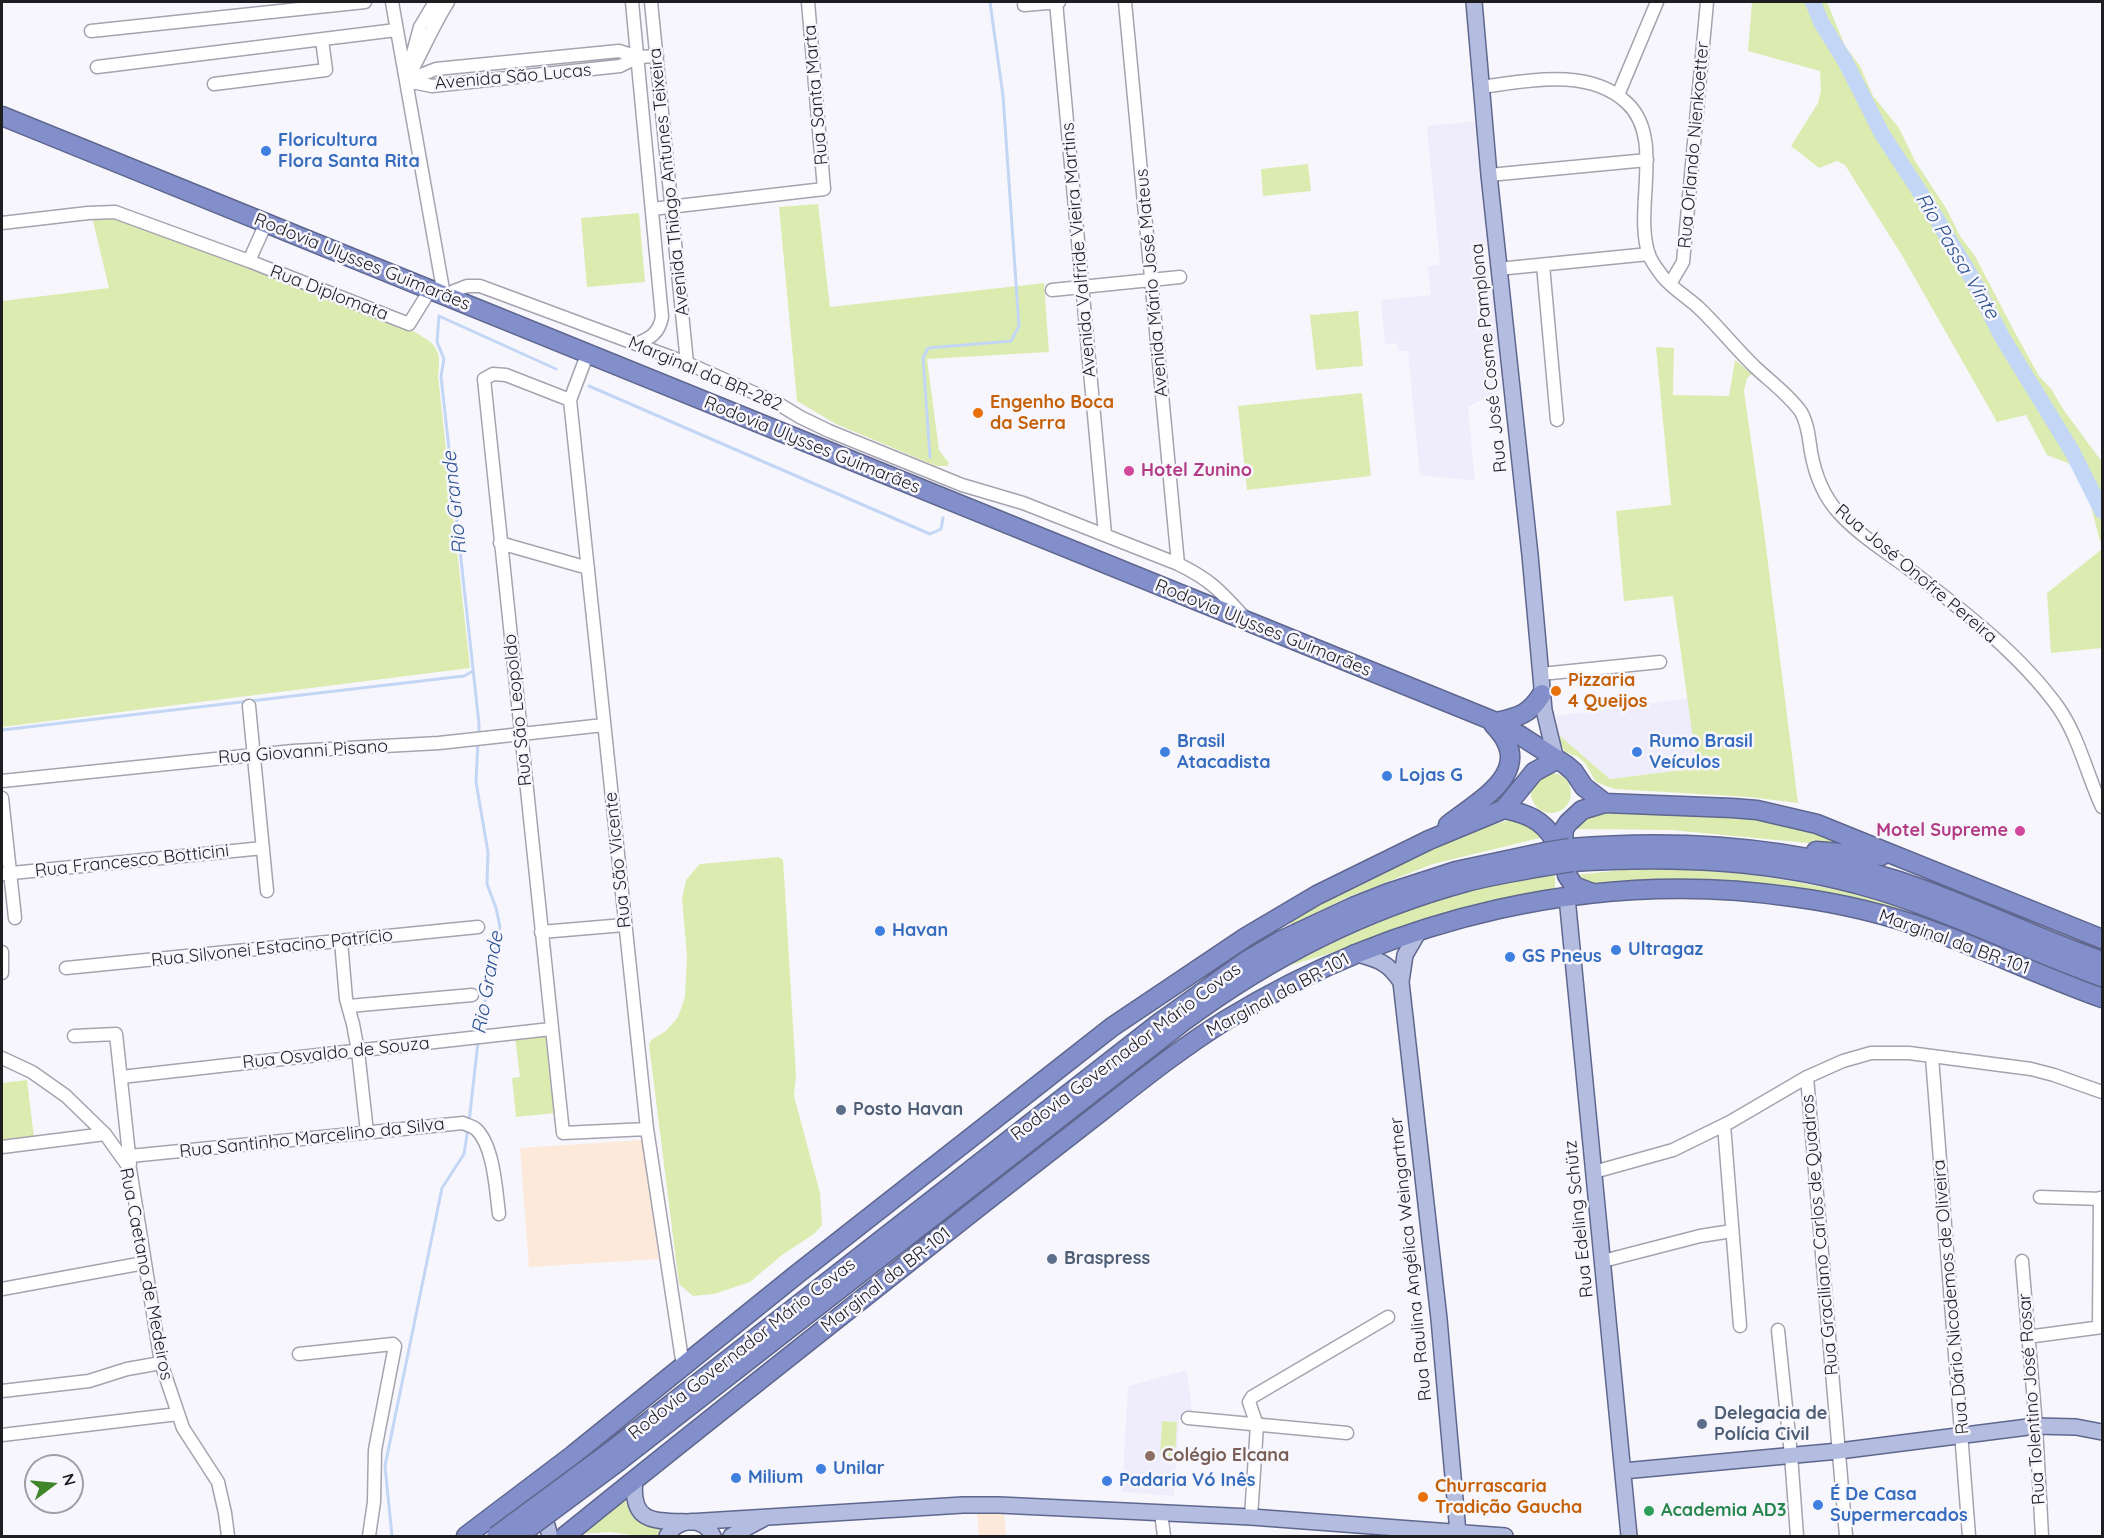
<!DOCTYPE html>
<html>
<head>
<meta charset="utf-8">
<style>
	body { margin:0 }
	#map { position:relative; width:2104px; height:1538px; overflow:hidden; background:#f7f6fd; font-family:Quicksand,sans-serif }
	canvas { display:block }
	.frame { position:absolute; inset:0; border:3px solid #1e1d21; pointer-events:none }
	.north { position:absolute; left:24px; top:1454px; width:60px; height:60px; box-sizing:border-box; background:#f7f6fd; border:2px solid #a09fa5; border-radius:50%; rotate:74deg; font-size:16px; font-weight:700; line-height:24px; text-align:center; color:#1e1d21 }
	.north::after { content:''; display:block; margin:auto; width:21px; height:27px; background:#418529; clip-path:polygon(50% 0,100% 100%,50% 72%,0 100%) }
</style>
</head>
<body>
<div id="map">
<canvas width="2104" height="1538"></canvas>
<div class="frame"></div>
<div class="north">N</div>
</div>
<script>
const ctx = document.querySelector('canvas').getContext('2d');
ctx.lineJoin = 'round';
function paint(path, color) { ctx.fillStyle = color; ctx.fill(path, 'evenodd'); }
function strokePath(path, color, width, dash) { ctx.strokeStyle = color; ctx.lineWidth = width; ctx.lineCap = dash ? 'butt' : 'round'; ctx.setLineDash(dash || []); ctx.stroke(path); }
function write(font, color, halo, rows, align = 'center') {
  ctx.font = font + ' Quicksand,sans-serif'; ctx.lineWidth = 5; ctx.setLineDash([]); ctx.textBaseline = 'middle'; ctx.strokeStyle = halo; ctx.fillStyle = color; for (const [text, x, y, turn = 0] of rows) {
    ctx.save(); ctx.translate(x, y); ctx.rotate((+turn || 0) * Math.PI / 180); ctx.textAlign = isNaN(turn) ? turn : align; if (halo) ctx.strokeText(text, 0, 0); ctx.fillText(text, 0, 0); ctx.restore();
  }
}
paint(new Path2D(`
	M1477,121L1488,247L1480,248L1484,293H1494L1502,389L1468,407L1475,481L1420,475L1408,351H1398L1397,343L1385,345L1381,300L1431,295L1428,266L1440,265L1427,126Z
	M1688,698L1698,768L1610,779L1559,735L1556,716Z
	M1187,1370L1192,1411H1182L1179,1420L1174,1496L1122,1492L1128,1386Z`), '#efedfc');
paint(new Path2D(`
	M642,1140L659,1259L529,1267L520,1148Z
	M977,1511H1004L1006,1536H979Z`), '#fde9da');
paint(new Path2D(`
	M1752,2H1827L1845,46L1860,66L1873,96L1899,128L1915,161L1946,208L1960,236L1975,256L2012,327L2039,376L2052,390L2063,409L2102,462V544L2100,541L2084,480L2070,464L2047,455L2026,415L1997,422L1903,257L1845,165L1837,161L1819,168L1791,146L1818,103L1821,91L1820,71L1748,51Z
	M1308,164L1311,191L1263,196L1261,169Z
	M818,204L830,307L1044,283L1049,352L927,359L939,450L949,463L948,466H936L836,424L797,401L779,207Z
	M639,213L645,282L587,287L581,218Z
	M92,217L123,218L407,327C432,343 443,344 438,376L470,668L2,727V301L109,288Z
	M1358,311L1363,366L1316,370L1310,315Z
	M1656,347L1674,348L1673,395L1729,396L1735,360L1752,374L1747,378L1744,391L1764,531L1798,803L1749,797L1614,789L1596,782L1585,763L1578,757L1565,752L1560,743L1559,735L1610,779L1697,768L1673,596L1624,601L1616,511L1671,505Z
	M1362,393L1371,476L1247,490L1238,406Z
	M2102,549V648L2051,653L2047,593Z
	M1531 793a20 20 0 1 1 40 0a20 20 0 1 1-40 0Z
	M1593,812L1739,814L1812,831L1861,848L1671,830L1574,829Z
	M1521,817L1548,836L1433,864L1346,898L1292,925L1290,921L1333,895L1463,833Z
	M779,857L783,860L784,874L796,1076L794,1096L820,1193L822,1225L814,1234L782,1255L750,1282L714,1294L693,1296L679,1284L649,1045L651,1040L666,1031L678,1017L685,997L687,956L682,898L686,880L700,864Z
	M1642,868H1707L1791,881L1848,892L1895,906L1908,912L1761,887L1582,886L1575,875Z
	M1555,874V889L1475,909L1285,967C1338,939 1394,914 1451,896C1485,886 1520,881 1555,874Z
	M546,1034L555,1113L516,1117L512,1078L520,1077L515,1037Z
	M27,1080L34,1137L2,1141V1083Z
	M1162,1421L1177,1422L1175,1457L1160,1456Z
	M624,1498L633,1517L650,1525L667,1527L661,1536H640L610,1532L580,1534Z`), '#dcecb1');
strokePath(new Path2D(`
	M589,386L930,534L941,529L943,518
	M930,457L923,358L928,348L1011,341L1019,326L1003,96L990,2
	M2,730L464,676L473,671
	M479,734V724L441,376L444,359L437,342L439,316L556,369
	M478,741L476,782L488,852L487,884L496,908L500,927L479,1032
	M469,1122L478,1042
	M392,1536L385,1466L442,1188L464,1154L468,1128`), '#c3d6f5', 3);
strokePath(new Path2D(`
	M1813,2L1821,22L1845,61L1882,134L1929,206L1972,278L2002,337L2073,453L2102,511`), '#c3d6f5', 16);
const minor = new Path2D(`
	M392,2L444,295L467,286H480L687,363L777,403L800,417L829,431L962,485L1023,503L1178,564C1211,580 1220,591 1244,617
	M632,2L662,317C659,333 651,338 636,344
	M651,2L687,363
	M1056,2L1105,534
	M1125,2L1178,564
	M1024,5L1059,2
	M91,31L365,2
	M410,64L420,27L435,2
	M97,67L396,30
	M406,81L436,69L619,51L638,57L657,56
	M406,81C421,55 432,27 448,2
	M407,81L432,86L620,66L638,57
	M214,84L326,70L322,40
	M1481,87C1528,81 1589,67 1627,103C1665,138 1633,210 1649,255C1652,263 1658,270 1663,277C1673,289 1687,297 1699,308C1719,327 1736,349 1756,368C1771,382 1789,395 1801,412C1808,424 1809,439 1811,452C1815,474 1824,497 1839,513C1859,535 1885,551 1909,569C1962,610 2018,652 2058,707C2079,737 2087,775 2102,807
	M1618,95L1657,2
	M1489,175L1647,160
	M652,209L824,189L808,2
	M2,223L88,213L115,212L249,261L266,223
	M249,261L409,324L430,290
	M1543,265L1557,420
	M1498,269L1649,254
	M1670,284L1683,262L1707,2
	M1052,290L1180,277
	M587,355L570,400L647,1129L683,1366
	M570,400L506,375L493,374L484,379L563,1133L647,1129
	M500,543L588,568
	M1541,674L1660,662
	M249,706L267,891
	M2,781L293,751L439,743L604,725
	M2,798L15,918
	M2,874L263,848
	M541,932L624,925
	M341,941L346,999L353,1024L358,1051L367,1132
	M2,952V973
	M66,968L478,927
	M349,1006L472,995
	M74,1036L116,1034L130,1164
	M1932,1057L1969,1536
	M2,1058L32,1072L66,1096L105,1134L130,1169L161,1363L183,1428L218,1482L225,1513L228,1536
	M121,1077L551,1029
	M1807,1077L1846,1536
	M1724,1125L1740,1326
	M2,1147L105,1134
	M130,1156L463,1123C467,1125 472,1126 476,1129C494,1146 496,1191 499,1214
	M1594,1172L1673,1150L1730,1122L1807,1077L1843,1061L1871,1053H1909L2031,1069L2054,1075L2102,1092
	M2040,1197L2102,1199
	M1603,1261L1700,1236L1732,1231
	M2022,1261L2036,1426L2042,1536
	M2,1289L144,1263
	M2099,1327L2100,1198
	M1778,1330L1791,1455L1797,1536
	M2027,1337L2102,1327
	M299,1354L393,1344L395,1346L375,1450L374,1502L369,1536
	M2,1391L89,1381L127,1369L161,1363
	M1188,1418L1347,1433
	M2,1435L178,1414
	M1161,1513L1164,1536
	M1251,1517L1257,1425L1249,1402L1252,1397L1388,1317`);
const major = new Path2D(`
	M1474,2L1489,175L1530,555L1544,710L1556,760
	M1567,897L1629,1536
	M1419,931L1405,955L1401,982L1439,1319L1458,1533
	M1354,953C1378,960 1387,961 1401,982
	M1623,1471L1839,1451L2036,1426L2076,1427L2102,1432
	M635,1479C630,1523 653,1521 688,1522L963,1505H999L1251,1517L1505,1536
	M536,1511L546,1522L550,1536
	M667,1536C678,1518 703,1516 713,1536
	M731,1536L763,1519`);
const highway = new Path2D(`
	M2,116L1496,722L1521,736L1566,765L1574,772L1584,787L1605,803
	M1496,722C1519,717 1530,714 1542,694
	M1504,809C1525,813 1544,820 1554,840
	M1448,825C1481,799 1539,770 1493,724
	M1570,848C1680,839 1794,847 1899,881C1968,904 2034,937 2102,961
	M1816,851L1881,856
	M1572,862C1676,855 1777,860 1878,890C1955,914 2027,950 2102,977
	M1592,893L1574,886L1567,875L1563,839L1564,829L1568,823L1582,810L1605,803L1732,808L1757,810L1817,824L2102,939
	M611,1451L1159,1023L1246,961L1280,941L1355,906L1388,893L1456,871L1545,852
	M619,1461L1184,1021C1269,958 1363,910 1466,882C1492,875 1520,871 1547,866
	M466,1536L573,1455L796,1275L1112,1027L1246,937L1317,895L1429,840L1504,809L1534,772L1556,760
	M565,1536C688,1436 813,1338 938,1239C991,1197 1044,1156 1098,1114C1140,1081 1181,1048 1226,1020C1394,917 1597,868 1793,897C1839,903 1886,914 1930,930C1988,951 2044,977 2102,998`);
strokePath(minor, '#a5a3af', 15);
strokePath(major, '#5f678f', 18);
strokePath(highway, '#5f678f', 21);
strokePath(minor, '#fff', 12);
strokePath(major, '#b4bcdf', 15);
strokePath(highway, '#828fca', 18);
const highwayBridge = new Path2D(`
	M1545,852L1570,848
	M1547,866L1572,862
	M496,1536L611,1451
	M518,1536L619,1461`);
strokePath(highwayBridge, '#5f678f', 21, []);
strokePath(highwayBridge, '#828fca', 18);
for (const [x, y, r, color] of [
	[266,151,6,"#3f7fe0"],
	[978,413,6,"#e8710a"],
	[1129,471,6,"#d1479c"],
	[1556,691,6,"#e8710a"],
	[1165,752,6,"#3f7fe0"],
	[1637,752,6,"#3f7fe0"],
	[1387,776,6,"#3f7fe0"],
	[2020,831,6,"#d1479c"],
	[880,931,6,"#3f7fe0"],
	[1616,950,6,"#3f7fe0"],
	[1510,957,6,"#3f7fe0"],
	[841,1110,6,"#5c6f8a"],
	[1052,1259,6,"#5c6f8a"],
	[1702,1424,6,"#5c6f8a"],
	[1150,1456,6,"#8d6e63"],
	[821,1469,6,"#3f7fe0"],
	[736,1478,6,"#3f7fe0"],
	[1107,1481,6,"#3f7fe0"],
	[1423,1497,6,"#e8710a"],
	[1818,1505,6,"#3f7fe0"],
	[1649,1511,6,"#2e9e5b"]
]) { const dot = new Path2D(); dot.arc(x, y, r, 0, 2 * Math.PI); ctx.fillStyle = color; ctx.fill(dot); strokePath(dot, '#f7f6fd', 2); }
write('18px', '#1e1d21', '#f7f6fd', [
	["Avenida São Lucas",513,77,-5],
	["Rua Santa Marta",816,95,-95],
	["Rua Orlando Nienkoetter",1694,145,-85],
	["Avenida Thiago Antunes Teixeira",669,182,-96],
	["Avenida Valfride Vieira Martins",1079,250,-95],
	["Rodovia Ulysses Guimarães",362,262,22],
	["Avenida Mário José Mateus",1152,283,-95],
	["Rua Diplomata",329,293,21],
	["Rua José Cosme Pamplona",1489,358,-96],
	["Marginal da BR-282",705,374,23],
	["Rodovia Ulysses Guimarães",812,445,22],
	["Rua José Onofre Pereira",1916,574,40],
	["Rodovia Ulysses Guimarães",1263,628,22],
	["Rua São Leopoldo",518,710,-96],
	["Rua Giovanni Pisano",303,752,-4],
	["Rua São Vicente",618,860,-96],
	["Rua Francesco Botticini",132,861,-6],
	["Marginal da BR-101",1954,942,20],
	["Rua Silvonei Estacino Patrício",272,948,-6],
	["Marginal da BR-101",1278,995,-28],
	["Rodovia Governador Mário Covas",1126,1052,-37],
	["Rua Osvaldo de Souza",336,1053,-6],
	["Rua Santinho Marcelino da Silva",312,1138,-6],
	["Rua Edeling Schütz",1579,1219,-96],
	["Rua Graciliano Carlos de Quadros",1820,1235,-95],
	["Rua Raulina Angélica Weingartner",1411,1259,-96],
	["Rua Caetano de Medeiros",146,1274,79],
	["Marginal da BR-101",886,1280,-38],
	["Rua Dário Nicodemos de Oliveira",1951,1297,-95],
	["Rodovia Governador Mário Covas",742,1349,-38],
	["Rua Tolentino José Rosar",2032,1399,-94]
]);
write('bold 18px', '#366cbe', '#f7f6fd', [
	["Floricultura",278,141],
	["Flora Santa Rita",278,162],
	["Brasil",1177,742],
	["Atacadista",1177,763],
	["Rumo Brasil",1649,742],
	["Veículos",1649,763],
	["Lojas G",1399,776],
	["Havan",892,931],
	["Ultragaz",1628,950],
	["GS Pneus",1522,957],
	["Unilar",833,1469],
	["Milium",748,1478],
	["Padaria Vó Inês",1119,1481],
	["É De Casa",1830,1495],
	["Supermercados",1830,1516]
], 'left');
write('bold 18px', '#c56008', '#f7f6fd', [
	["Engenho Boca",990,403],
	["da Serra",990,424],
	["Pizzaria",1568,681],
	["4 Queijos",1568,702],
	["Churrascaria",1435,1487],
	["Tradição Gaucha",1435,1508]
], 'left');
write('bold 18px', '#b23c85', '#f7f6fd', [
	["Hotel Zunino",1141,471],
	["Motel Supreme",2008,831,"right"]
], 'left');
write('bold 18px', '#4e5e75', '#f7f6fd', [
	["Posto Havan",853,1110],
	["Braspress",1064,1259],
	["Delegacia de",1714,1414],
	["Polícia Civil",1714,1435]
], 'left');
write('bold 18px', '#785e54', '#f7f6fd', [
	["Colégio Elcana",1162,1456]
], 'left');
write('bold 18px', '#27864d', '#f7f6fd', [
	["Academia AD3",1661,1511]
], 'left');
write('italic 20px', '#2e5490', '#f7f6fd', [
	["Rio Passa Vinte",1957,256,59],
	["Rio Grande",455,503,-96],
	["Rio Grande",488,983,-80]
]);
</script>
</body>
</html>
